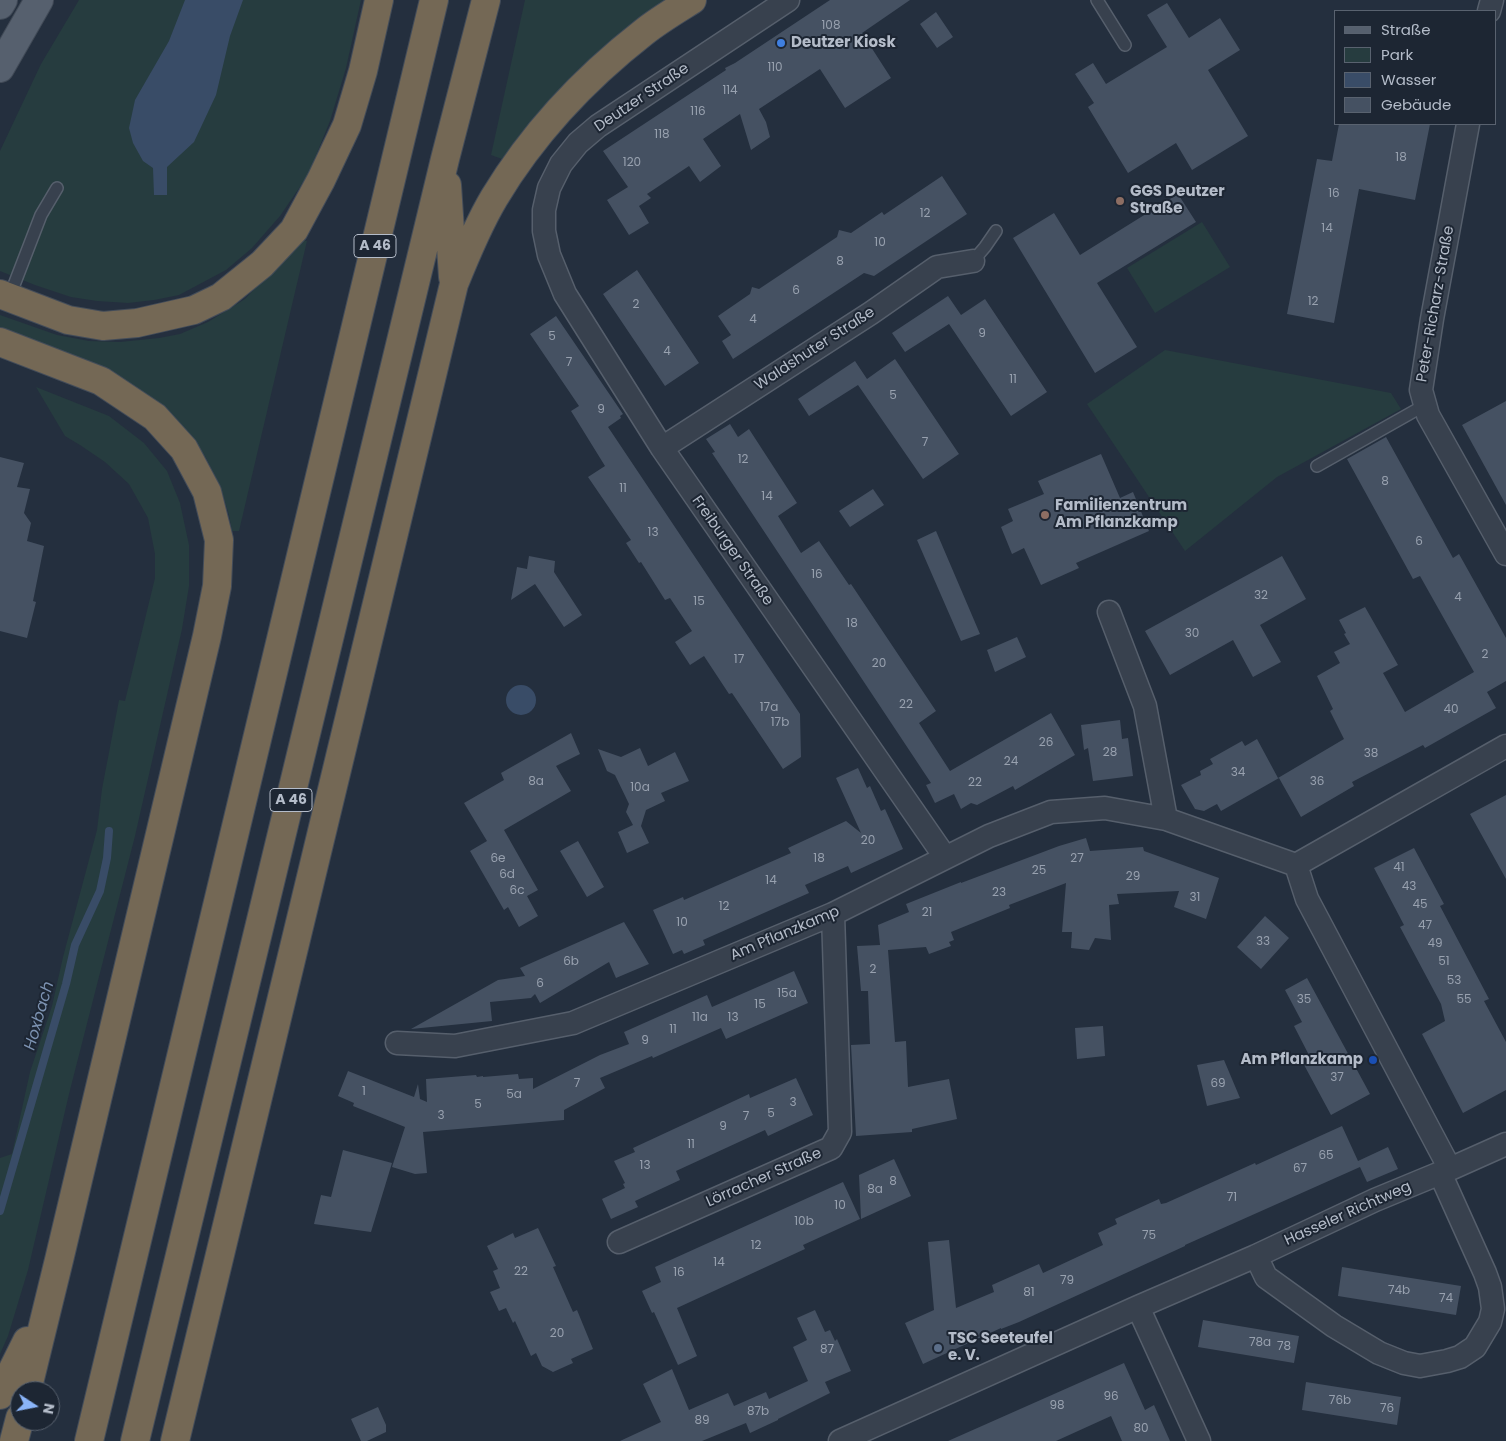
<!DOCTYPE html>
<html>
<head>
<meta charset="utf-8">
<style>
	body { margin:0 }
	#map { position:relative; width:1506px; height:1441px; overflow:hidden; background:#242f3e; font-family:Poppins,sans-serif }
	canvas { display:block }
	.legend { position:absolute; left:1334px; top:10px; width:162px; height:115px; box-sizing:border-box; background:#1d2633; border:1px solid #59626f; margin:0; padding:6px 9px; list-style:none; font-size:15px; color:#b4bcc9 }
	.legend li { display:flex; align-items:center; gap:10px; height:25px }
	.legend b { width:25px; border:1px solid #59626f }
	.north { position:absolute; left:10px; top:1381px; width:50px; height:50px; box-sizing:border-box; background:#1d2633; border:1px solid #59626f; border-radius:50%; rotate:101deg; font-size:14px; font-weight:700; line-height:20px; text-align:center; color:#b4bcc9 }
	.north::after { content:''; display:block; margin:auto; width:18px; height:22px; background:#8ab4f8; clip-path:polygon(50% 0,100% 100%,50% 72%,0 100%) }
</style>
</head>
<body>
<div id="map">
<canvas width="1506" height="1441"></canvas>
<ul class="legend">
<li><b style="height:6px;background:#56606e"></b>Straße</li>
<li><b style="height:14px;background:#263c3f"></b>Park</li>
<li><b style="height:14px;background:#394c67"></b>Wasser</li>
<li><b style="height:14px;background:#455162"></b>Gebäude</li>
</ul>
<div class="north">N</div>
</div>
<script>
const ctx = document.querySelector('canvas').getContext('2d');
ctx.lineJoin = 'round';
function paint(path, color) { ctx.fillStyle = color; ctx.fill(path, 'evenodd'); }
function strokePath(path, color, width, dash) { ctx.strokeStyle = color; ctx.lineWidth = width; ctx.lineCap = dash ? 'butt' : 'round'; ctx.setLineDash(dash || []); ctx.stroke(path); }
function write(font, color, halo, rows, align = 'center') {
  ctx.font = font + ' Poppins,sans-serif'; ctx.lineWidth = 4; ctx.setLineDash([]); ctx.textBaseline = 'middle'; ctx.strokeStyle = halo; ctx.fillStyle = color; for (const [text, x, y, turn = 0] of rows) {
    ctx.save(); ctx.translate(x, y); ctx.rotate((+turn || 0) * Math.PI / 180); ctx.textAlign = isNaN(turn) ? turn : align; if (halo) ctx.strokeText(text, 0, 0); ctx.fillText(text, 0, 0); ctx.restore();
  }
}
paint(new Path2D(`
	M79,0H361L346,68L330,121L308,175L280,216L252,248L226,270L179,295L154,300L128,303L97,301L71,297L35,285L0,271V151L41,64Z
	M525,0H665L580,70L519,136L502,159L491,155Z
	M1202,222L1230,267L1155,313L1127,268Z
	M299,239L307,241L239,531H232L229,515L220,486L206,458L189,434L169,412L51,348L0,328V315L57,335L89,341L120,342L159,338L180,334L208,322L245,299L277,265Z
	M1165,350L1391,393L1401,409L1277,477L1185,551L1087,404Z
	M36,387L109,416L144,443L167,471L180,503L189,545V586L182,629L135,836L69,1094L28,1270L8,1336L0,1354V1158L12,1154L30,1072L52,1006L63,957L97,830L102,789L119,700L125,701L155,578V554L148,518L129,484L105,462L80,445L65,436Z`), '#263c3f');
paint(new Path2D(`
	M185,0H243L230,36L216,95L194,142L167,167V195H154L153,168L143,161L133,143L129,128L135,100L169,41Z
	M506 700a15 15 0 1 1 30 0a15 15 0 1 1-30 0Z`), '#394c67');
strokePath(new Path2D(`
	M0,1211L66,984L75,945L100,891L107,858L109,831`), '#394c67', 8);
paint(new Path2D(`
	M830,0H910L862,33L891,78L845,108L820,69L759,109L766,122L770,137L751,150L740,114L703,139L721,166L700,182L689,166L647,194L651,198L639,206L649,223L629,235L607,200L628,187L603,151L726,70L725,68L735,63Z
	M1167,3L1189,38L1220,18L1240,50L1208,70L1248,136L1192,170L1176,143L1128,173L1088,107L1094,103L1075,74L1093,63L1106,84L1167,47L1147,15Z
	M936,12L953,37L937,48L920,24Z
	M1339,124H1430L1415,200L1359,189L1334,323L1287,314L1317,159L1332,161Z
	M942,176L967,214L874,276L864,273L733,359L722,341L731,335L718,316L750,294L752,287L759,289L837,237L839,230L851,233L882,212L884,215Z
	M1178,194L1196,222L1097,283L1137,347L1095,373L1013,238L1054,213L1080,255Z
	M637,270L699,363L665,386L603,294Z
	M948,296L961,315L985,299L1047,392L1011,416L949,324L905,352L892,333Z
	M556,316L623,414L620,416L621,418L608,427L800,714L801,757L783,769L732,693L729,694L704,656L690,665L675,642L692,631L670,598L665,600L641,562L639,563L626,543L631,540L588,477L605,466L571,411L579,406L530,334Z
	M895,359L959,454L923,479L858,385L809,416L798,399L855,361L867,379Z
	M1506,401V505L1462,425Z
	M730,424L738,437L749,429L797,503L778,516L801,553L819,541L849,585L851,584L936,711L919,723L950,771L1051,713L1075,755L1015,790L1013,786L977,805L971,803L961,809L954,794L935,803L926,785L931,783L712,453L715,452L706,439Z
	M1386,437L1453,558L1459,554L1506,638V681L1487,692L1496,708L1425,748L1423,745L1352,782L1354,786L1301,817L1279,778L1221,811L1217,804L1204,811L1195,809L1181,785L1201,775L1200,771L1213,764L1210,759L1242,741L1245,746L1257,739L1278,778L1344,739L1330,711L1333,709L1317,676L1340,663L1334,652L1350,644L1344,634L1346,633L1339,620L1365,607L1398,665L1383,673L1405,712L1474,672L1420,576L1413,579L1347,459Z
	M1101,454L1120,498L1133,492L1149,531L1076,563L1079,568L1041,585L1024,548L1012,554L1001,527L1013,521L1008,509L1044,494L1038,481Z
	M0,457L24,463L17,487L30,489L24,513L31,523L27,541L44,546L33,601L36,602L27,638L0,631Z
	M873,489L884,505L850,527L839,511Z
	M936,531L980,634L961,641L917,540Z
	M529,556L555,561L554,572L582,615L564,627L535,584L511,600L517,567L527,569Z
	M1282,556L1306,599L1260,625L1281,662L1253,677L1233,640L1170,675L1145,631Z
	M1017,637L1026,657L995,672L987,650Z
	M1120,720L1122,739L1128,738L1133,776L1093,781L1088,748L1084,750L1081,725Z
	M571,733L580,754L556,766L571,791L504,830L538,890L527,896L538,916L519,927L508,907L504,910L470,851L487,841L464,803L504,780L501,773Z
	M640,748L648,766L675,752L689,781L661,793L665,801L646,810L641,826L649,843L627,853L618,832L633,825L626,812L629,804L615,775L607,771L598,749L621,757Z
	M858,768L867,788L870,786L881,811L885,809L903,849L851,873L848,866L805,885L809,893L703,940L705,945L684,954L682,950L673,954L653,910L683,897L684,900L791,853L788,848L846,821L861,833L836,778Z
	M1506,795V879L1470,814Z
	M1086,838L1090,851L1143,847L1144,851L1219,878L1206,919L1174,907L1179,891L1117,894L1119,904L1109,905L1111,940L1095,938L1089,950L1071,948L1072,932H1062L1066,883L1009,905L1010,908L951,932L954,940L949,942L951,946L929,954L926,947L888,950L895,1042L906,1041L908,1087L949,1079L957,1119L912,1129V1132L856,1136L851,1045L870,1044L868,991H861L857,946L880,945L878,925L909,912L906,904L961,882V883L1059,846Z
	M578,841L604,887L587,897L560,851Z
	M1414,848L1444,904L1440,906L1489,999L1484,1001L1506,1042V1090L1463,1113L1422,1034L1445,1021L1441,1004L1400,927L1404,925L1374,868Z
	M1265,916L1289,938L1261,969L1237,947Z
	M624,922L649,964L616,978L609,962L540,1003L535,994L531,998L490,1002L492,1021L411,1029L498,980L525,976L520,968L529,964Z
	M794,971L808,1003L726,1039L721,1028L653,1058L652,1056L600,1078L605,1088L564,1110V1120L423,1132L427,1173L415,1174L392,1167L405,1127L353,1106L354,1103L338,1096L348,1071L414,1097L418,1084L420,1099L427,1102L426,1079L476,1075L477,1077L483,1076V1077L518,1074L519,1079L533,1078V1089L600,1055L629,1044L624,1032L707,995L712,1007Z
	M1307,978L1370,1094L1331,1115L1303,1063L1311,1059L1294,1026L1302,1022L1285,990Z
	M1103,1026L1105,1056L1077,1059L1075,1028Z
	M1224,1060L1240,1098L1207,1106L1197,1065Z
	M796,1078L813,1115L768,1136L765,1130L676,1171L680,1180L635,1201L638,1207L611,1219L602,1199L625,1188L623,1184L625,1183L614,1161L635,1152L633,1148L704,1115L749,1094L750,1098Z
	M1342,1126L1358,1161L1388,1147L1398,1169L1367,1182L1360,1167L1185,1245V1246L1019,1322L1001,1329V1328L923,1364L905,1323L934,1310L928,1242L949,1240L956,1308L994,1292L992,1285L1039,1264L1043,1273L1103,1245L1098,1233L1117,1224L1115,1219L1159,1199L1161,1204L1166,1203L1255,1163L1256,1165Z
	M343,1150L392,1163L371,1232L314,1224L321,1195L331,1197Z
	M894,1159L911,1196L861,1219L859,1175Z
	M843,1182L860,1219L803,1245L805,1249L677,1308L697,1356L678,1365L654,1312L652,1313L642,1291L661,1282L655,1267Z
	M538,1228L556,1266L553,1267L573,1312L577,1310L593,1349L571,1359L573,1363L553,1372L542,1366L536,1353L531,1356L515,1321L513,1323L506,1308L499,1311L490,1292L500,1288L493,1271L498,1269L487,1246L513,1233L515,1238Z
	M1342,1267L1461,1286L1456,1315L1338,1296Z
	M815,1310L825,1332L830,1330L835,1341L837,1339L851,1371L825,1382L830,1393L778,1419V1420L750,1433L746,1423L702,1441H620L661,1422L643,1384L672,1369L689,1410L728,1393L734,1406L766,1392L769,1399L808,1381L793,1347L807,1340L797,1318Z
	M1203,1320L1299,1336L1294,1363L1198,1347Z
	M1124,1363L1145,1410L1154,1405L1170,1441H1122L1111,1416L1056,1441H948Z
	M1306,1382L1401,1397L1397,1425L1302,1410Z
	M378,1407L386,1425V1432L367,1441H361L351,1419Z`), '#455162');
const lane = new Path2D(`
	M1097,0L1125,45
	M973,261L985,247L996,231
	M9,298L41,215L57,188
	M1317,466L1425,405`);
const street = new Path2D(`
	M788,0L598,126L578,143L561,164L549,188L544,210V231L549,255L565,294L662,448L945,857
	M1489,11L1492,0
	M1468,124L1432,319L1421,390L1428,415L1506,554
	M662,448L871,313L937,267L973,261
	M1109,612L1145,706L1166,819
	M1296,865L1307,899L1450,1169
	M397,1043L455,1046L573,1023L833,914L989,836L1051,812L1105,808L1166,819L1296,865L1506,746
	M619,1242L831,1148L840,1132L833,914
	M1256,1256L1266,1277L1334,1326L1379,1353L1404,1363L1420,1366L1447,1361L1460,1357L1475,1347L1490,1322L1493,1309L1490,1287L1485,1273L1440,1173
	M1138,1307L1199,1441
	M840,1441L1138,1307L1256,1256L1375,1200L1450,1169L1506,1144`);
const primary = new Path2D(`
	M0,5L3,0
	M0,68L39,0`);
const highway = new Path2D(`
	M447,185L453,277
	M0,294L68,320L103,326L137,323L194,310L221,297L262,264L294,230L321,180L347,125L363,71L379,0
	M0,342L101,381L155,417L184,449L207,492L219,540L217,586L207,636L59,1260L27,1391
	M0,1395L27,1341
	M14,1441L20,1418
	M89,1441L434,0
	M135,1441L445,159L486,0
	M175,1441L454,284C466,254 478,225 494,198C533,133 585,78 644,32C659,20 676,10 692,0`);
strokePath(lane, '#565f6c', 14);
strokePath(street, '#565f6c', 25);
strokePath(primary, '#414a57', 30);
strokePath(highway, '#434c59', 30);
strokePath(lane, '#38414e', 11);
strokePath(street, '#38414e', 22);
strokePath(primary, '#56606e', 28);
strokePath(highway, '#746855', 28);
for (const [x, y, r, color] of [
	[781,43,5,"#3f7fe0"],
	[1120,201,5,"#8d6e63"],
	[1045,515,5,"#8d6e63"],
	[1373,1060,5,"#1a4fb4"],
	[938,1348,5,"#5c6f8a"]
]) { const dot = new Path2D(); dot.arc(x, y, r, 0, 2 * Math.PI); ctx.fillStyle = color; ctx.fill(dot); strokePath(dot, '#1d2633', 2); }
write('12px', '#98a1af', null, [
	["108",831,26],
	["110",775,68],
	["114",730,91],
	["116",698,112],
	["118",662,135],
	["18",1401,158],
	["120",632,163],
	["16",1334,194],
	["12",925,214],
	["14",1327,229],
	["10",880,243],
	["8",840,262],
	["6",796,291],
	["12",1313,302],
	["2",636,305],
	["4",753,320],
	["9",982,334],
	["5",552,337],
	["4",667,352],
	["7",569,363],
	["11",1013,380],
	["5",893,396],
	["9",601,410],
	["7",925,443],
	["12",743,460],
	["8",1385,482],
	["11",623,489],
	["14",767,497],
	["13",653,533],
	["6",1419,542],
	["16",817,575],
	["32",1261,596],
	["4",1458,598],
	["15",699,602],
	["18",852,624],
	["30",1192,634],
	["2",1485,655],
	["17",739,660],
	["20",879,664],
	["22",906,705],
	["17a",769,708],
	["40",1451,710],
	["17b",780,723],
	["26",1046,743],
	["28",1110,753],
	["38",1371,754],
	["24",1011,762],
	["34",1238,773],
	["8a",536,782],
	["36",1317,782],
	["22",975,783],
	["10a",640,788],
	["20",868,841],
	["6e",498,859],
	["18",819,859],
	["27",1077,859],
	["41",1399,868],
	["25",1039,871],
	["6d",507,875],
	["29",1133,877],
	["14",771,881],
	["43",1409,887],
	["6c",517,891],
	["23",999,893],
	["31",1195,898],
	["45",1420,905],
	["12",724,907],
	["21",927,913],
	["10",682,923],
	["47",1425,926],
	["33",1263,942],
	["49",1435,944],
	["6b",571,962],
	["51",1444,962],
	["2",873,970],
	["53",1454,981],
	["6",540,984],
	["15a",787,994],
	["35",1304,1000],
	["55",1464,1000],
	["15",760,1005],
	["11a",700,1018],
	["13",733,1018],
	["11",673,1030],
	["9",645,1041],
	["37",1337,1078],
	["7",577,1084],
	["69",1218,1084],
	["1",364,1092],
	["5a",514,1095],
	["3",793,1103],
	["5",478,1105],
	["5",771,1114],
	["3",441,1116],
	["7",746,1117],
	["9",723,1127],
	["11",691,1145],
	["65",1326,1156],
	["13",645,1166],
	["67",1300,1169],
	["8",893,1182],
	["8a",875,1190],
	["71",1232,1198],
	["10",840,1206],
	["10b",804,1222],
	["75",1149,1236],
	["12",756,1246],
	["14",719,1263],
	["22",521,1272],
	["16",679,1273],
	["79",1067,1281],
	["74b",1399,1291],
	["81",1029,1293],
	["74",1446,1299],
	["20",557,1334],
	["78a",1260,1343],
	["78",1284,1347],
	["87",827,1350],
	["96",1111,1397],
	["76b",1340,1401],
	["98",1057,1406],
	["76",1387,1409],
	["87b",758,1412],
	["89",702,1421],
	["80",1141,1429]
]);
for (const [x, y, w] of [
	[375,246,42],
	[291,800,42]
]) { const box = new Path2D(); box.roundRect(x - w / 2, y - 11.5, w, 23, 4); ctx.fillStyle = '#1d2633'; ctx.fill(box); strokePath(box, '#b4bcc9', 1); }
write('bold 14px', '#b4bcc9', null, [
	["A 46",375,246],
	["A 46",291,800]
]);
write('bold 15px', '#b4bcc9', '#1d2633', [
	["Deutzer Kiosk",791,43],
	["GGS Deutzer",1130,192],
	["Straße",1130,209],
	["Familienzentrum",1055,506],
	["Am Pflanzkamp",1055,523],
	["Am Pflanzkamp",1363,1060,"right"],
	["TSC Seeteufel",948,1339],
	["e. V.",948,1356]
], 'left');
write('15px', '#b4bcc9', '#1d2633', [
	["Deutzer Straße",642,98,-34],
	["Peter-Richarz-Straße",1436,304,-80],
	["Waldshuter Straße",815,349,-33],
	["Freiburger Straße",732,551,55],
	["Am Pflanzkamp",785,934,-23],
	["Lörracher Straße",764,1178,-24],
	["Hasseler Richtweg",1348,1214,-24]
]);
write('italic 16px', '#7c92b1', '#1d2633', [
	["Hoxbach",40,1016,-74]
]);
</script>
</body>
</html>
